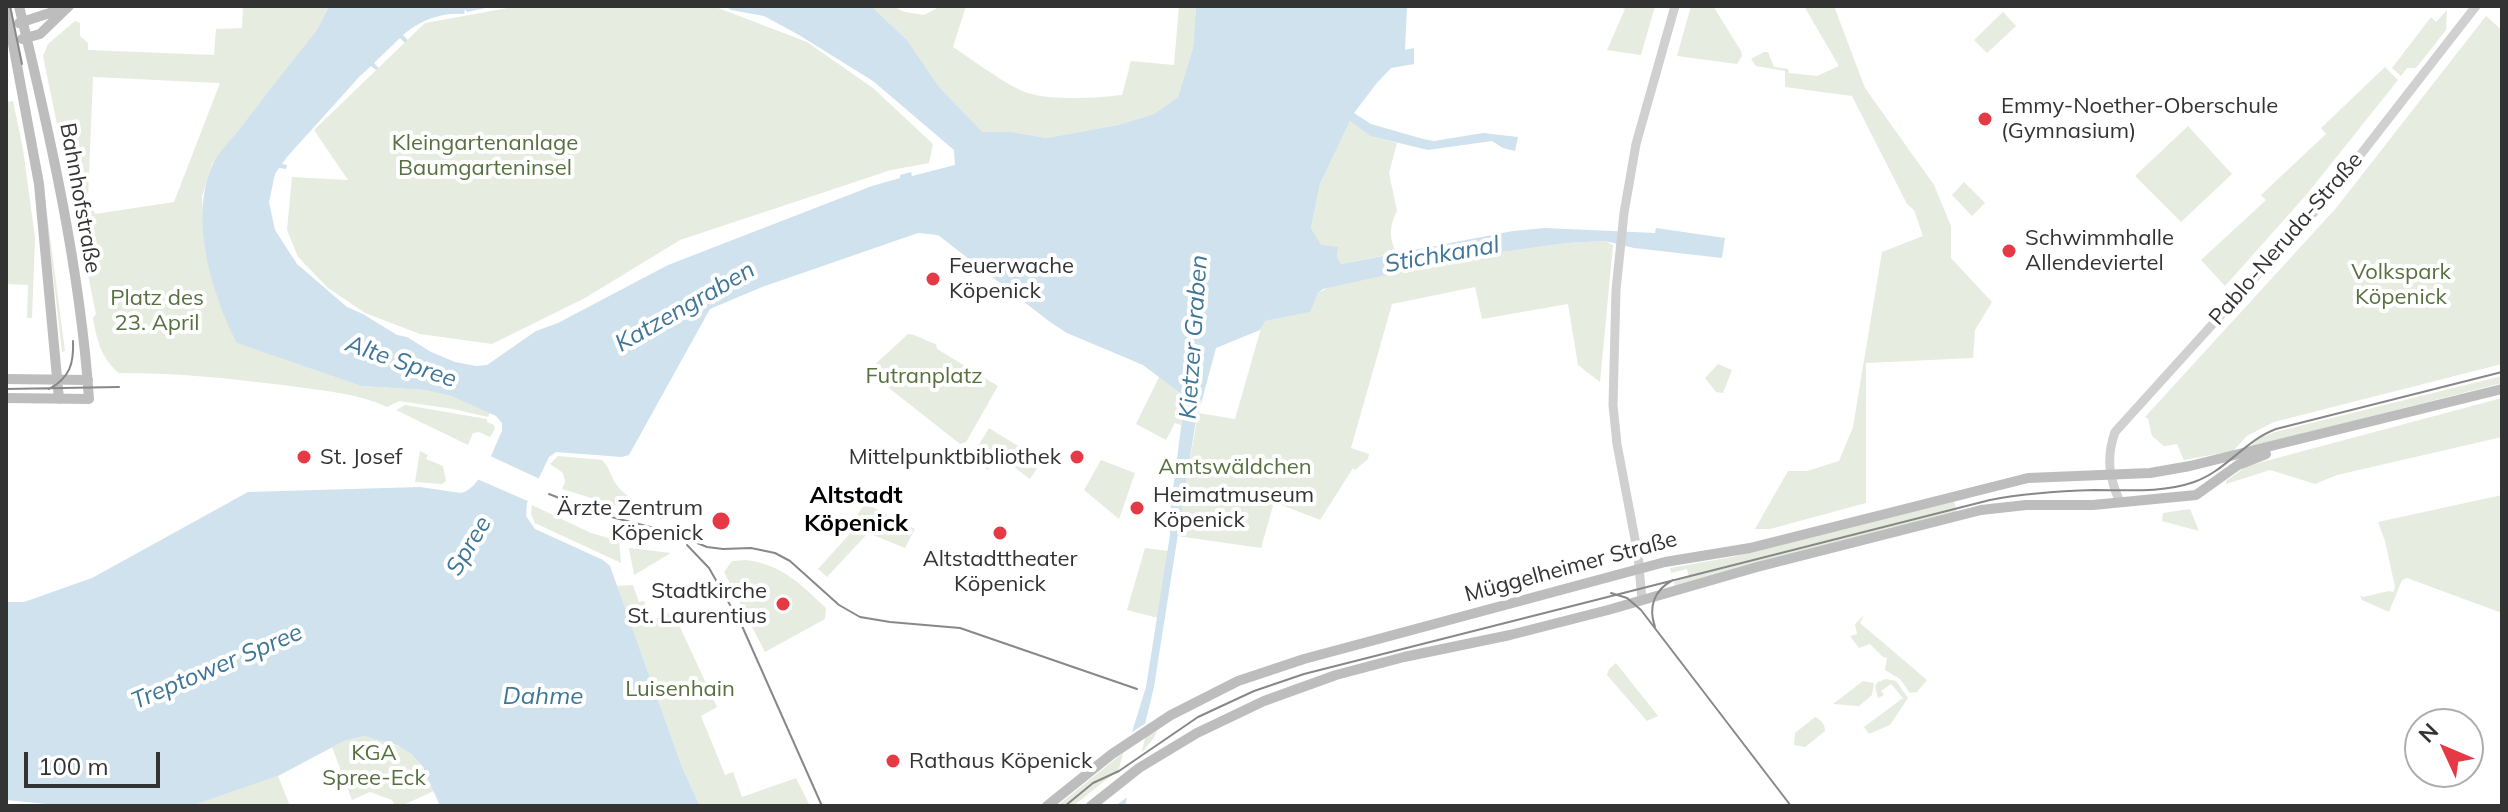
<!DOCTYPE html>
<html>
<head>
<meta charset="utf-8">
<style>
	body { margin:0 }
	#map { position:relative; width:2508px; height:812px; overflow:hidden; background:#fff; font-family:Mulish,sans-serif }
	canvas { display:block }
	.frame { position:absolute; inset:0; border:8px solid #333; pointer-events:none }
	.north { position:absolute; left:2404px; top:708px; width:80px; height:80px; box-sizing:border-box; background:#fff; border:2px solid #adadad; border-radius:50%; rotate:314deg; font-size:22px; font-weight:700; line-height:32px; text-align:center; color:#333 }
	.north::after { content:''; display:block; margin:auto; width:28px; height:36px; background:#e63946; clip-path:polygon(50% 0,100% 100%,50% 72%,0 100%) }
	.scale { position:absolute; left:24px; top:752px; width:136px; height:36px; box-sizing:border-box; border:4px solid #333; border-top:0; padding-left:10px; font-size:24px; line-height:28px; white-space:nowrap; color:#333; -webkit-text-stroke:6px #fff; paint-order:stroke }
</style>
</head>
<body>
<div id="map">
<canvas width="2508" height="812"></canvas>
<div class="frame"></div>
<div class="north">N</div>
<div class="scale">100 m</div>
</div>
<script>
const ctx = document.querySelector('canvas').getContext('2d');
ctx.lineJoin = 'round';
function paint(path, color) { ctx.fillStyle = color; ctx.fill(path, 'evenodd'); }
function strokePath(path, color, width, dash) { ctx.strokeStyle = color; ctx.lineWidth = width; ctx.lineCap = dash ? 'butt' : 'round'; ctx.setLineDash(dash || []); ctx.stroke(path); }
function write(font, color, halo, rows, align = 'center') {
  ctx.font = font + ' Mulish,sans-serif'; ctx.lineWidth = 8; ctx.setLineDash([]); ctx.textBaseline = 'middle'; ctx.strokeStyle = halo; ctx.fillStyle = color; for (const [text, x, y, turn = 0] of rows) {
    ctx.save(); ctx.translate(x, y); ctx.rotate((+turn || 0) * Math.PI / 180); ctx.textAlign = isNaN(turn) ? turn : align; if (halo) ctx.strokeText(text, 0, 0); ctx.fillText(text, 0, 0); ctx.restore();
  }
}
paint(new Path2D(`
	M243,6H329L317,30L212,164L202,197L205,249L218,300L238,343L361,386L425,390L451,396L490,413L488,417L453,409L399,401L387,407C359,394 328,391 297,387C237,379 180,373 119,373C101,358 97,341 93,318L96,314L43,56L48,44L75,21L80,23V36L88,43V50L214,55L216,29L242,28ZM93,77L220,83L174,202L95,214L88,198Z
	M519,6H713L807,42L873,88L933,144L929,163L891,170L680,240L585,298L492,344L420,334L365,313L328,288L298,257L287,230L292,177L348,180L314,130L425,23Z
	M871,6H892L905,12L924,15L941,6H966L953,47C970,58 1010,88 1028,93C1054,101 1094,98 1122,95L1131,61L1174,65L1179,6H1196L1193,48L1178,97L1154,114L1118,125L1046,138L1012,132L982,133L940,88L907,40Z
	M1615,6H1655L1641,55L1607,50L1625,9Z
	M1691,6H1713L1741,51L1742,56L1737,64L1677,56Z
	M1804,6H1834L1865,88L1934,185L1951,226V258L1992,302L1975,330L1973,358L1866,363V503L1770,529H1755L1788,471H1807L1839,461L1853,427L1882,252L1923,236L1914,210L1907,204L1852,96L1785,87V71L1756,66L1751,59L1764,52H1768L1774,67L1788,69L1789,73L1817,76L1839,66Z
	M2447,10L2446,30L2416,68H2407L2401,76L2392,68L2431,17L2436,22Z
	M2003,12L2016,26L1987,53L1974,40Z
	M2486,16L2502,30V364L2274,422L2247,436L2233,451L2184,460L2177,444L2164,446L2152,436L2148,419L2145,417L2337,207Z
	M2385,67L2398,80L2307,194L2225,286L2201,260L2266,200L2261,195L2326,134L2321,128Z
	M13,101L23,149L35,238L32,318H27L28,285L7,284L6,102Z
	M1350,121L1370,136L1397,143L1389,173L1397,211C1389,227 1389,237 1396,253L1341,264L1337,256V247L1321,246L1311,228L1320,184Z
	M2188,126L2232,174L2181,222L2135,176Z
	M42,176L65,351L62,352Z
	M1964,182L1985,203L1972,216L1952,195Z
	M1605,241L1613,245L1600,382L1578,365L1568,304L1482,319L1475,287L1392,304L1351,448L1369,454L1368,459L1355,470L1353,468L1320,520L1274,502L1261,548L1177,536L1198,413L1235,419L1262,325L1265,321L1309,312L1318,293L1329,287L1466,257L1567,243Z
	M908,334C917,334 926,342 936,344L937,349L998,386L966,442L960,444L870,373L869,370Z
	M1718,364L1732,370L1723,393L1716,392L1705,378Z
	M2502,376V383L2249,447L2262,437L2275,432Z
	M1159,377L1185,397L1181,425L1175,423L1166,440L1136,424Z
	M2502,398V437L2337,475L2315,484L2270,470L2226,484V481L2247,466Z
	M405,405L487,419V422L494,425L495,429L490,437L479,432L473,433L468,445L396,410Z
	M989,428L1042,461L1030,479L998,455L988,470L971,458Z
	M420,451L428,455L426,459L443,466L446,481L442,484L415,482Z
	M558,456L602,460C610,468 610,475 616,484C624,496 638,500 644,514L562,489L565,482L563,473L550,464Z
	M1101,460L1135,473L1119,519L1084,490Z
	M2502,495V613L2407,578L2402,580L2389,612L2362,600L2360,595L2363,597L2389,591L2393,592L2395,587L2385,541L2378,522Z
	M1954,501L1957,512L1675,587L1674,582L1689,577L1687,569L1671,573L1670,568L1732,557Z
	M865,503L915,529L905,548L868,533L827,577L818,569L855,528L851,525Z
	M532,505L591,533L619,541L621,563L535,523L531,514Z
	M2190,509L2199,531L2162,521L2163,513Z
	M629,548L671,553L634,575Z
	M1145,548L1168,551L1158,618L1127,610Z
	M746,560C783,565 800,584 826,608L825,619L765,652L724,572L732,561Z
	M633,585L639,602L644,601L652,620L672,612L679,625L717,707L701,716L725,775L733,772L742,797L796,778L810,806H700L682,767L617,586Z
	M1864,615L1860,623L1927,680L1917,692L1910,693L1900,679L1885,670L1887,658L1883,657L1870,644L1859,648L1850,636L1857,634L1855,624Z
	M1616,663L1658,716L1647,721L1607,675L1609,669Z
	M1886,679L1896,681L1908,698L1890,725L1869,734L1864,727L1903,698L1891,684L1881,691L1884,695L1878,698L1875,686L1878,682Z
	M1863,681L1874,683L1872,695L1859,706L1833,704Z
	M1815,717C1821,719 1825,725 1825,731L1805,747L1794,745L1795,733Z
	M1157,730L1154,738L1143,751L1073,806H1057L1123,753Z
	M364,736C406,745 417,752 434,791L401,806H395L392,800L370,792L352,800L332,747L344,741Z
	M278,776L290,806H182L197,804Z`), '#e6ecdf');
paint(new Path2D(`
	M329,6H495L467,12L465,9L464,14C442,12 420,20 403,35L408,40L405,43L400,38L374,63L379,68L376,70L371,66L360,76L287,157L282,164L287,165L286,169L279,168L275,174L269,202L275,230L297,264L347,307L363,314L397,335L407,337L431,352L455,362L476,366L487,365L536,331L558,323L668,265L872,186L900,178V175L911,172L912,176L955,165L954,150L873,81L799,35L764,16L731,10L725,6H871L907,40L940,88L982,132H1012L1046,138L1118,125L1154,114L1178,97L1193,48L1196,6H1407L1405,50L1414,48V64L1391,68L1376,84L1354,113L1371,124L1423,139L1434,141L1483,133L1518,137L1515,151L1503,148L1492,141L1428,150L1370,136L1350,121L1320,184L1311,228L1321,245L1338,247L1337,256L1341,264L1513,231L1545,228L1655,233L1656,228L1725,238L1722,258L1634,248L1605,241L1567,243L1466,257L1323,289L1318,293L1310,312L1265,321L1260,330L1216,348L1195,426L1154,687L1125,806H1109L1146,687L1170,535L1169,520L1185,397L1143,365L1067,333L1050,322L938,235L918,233L762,287L710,309L629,455L622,457L556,452L549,457L527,503L526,516L535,529L603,560L610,566L682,767L700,806H440L423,767L411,754L397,745L364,736L344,741L278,776L197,804L66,806L6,800V602H24L92,578L248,492L420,487L461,493C482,488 493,449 502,431V423L496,416L451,396L425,390L361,386L237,343C212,295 189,219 212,166C218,152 232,139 241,127C266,95 291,62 317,30Z`), '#cfe2ee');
paint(new Path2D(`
	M486,454L542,480L532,503L475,478Z
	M1149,721L1132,794L1115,806H1109L1128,735Z`), '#fff');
strokePath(new Path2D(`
	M2120,502C2109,478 2106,457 2115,432L2326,199L2476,6
	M1642,600L1638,555L1617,444L1613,405L1616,290L1624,213L1636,144L1675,6`), '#d0d0d0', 9);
strokePath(new Path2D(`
	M6,6L39,184L59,399
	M19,23L65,8
	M22,39L40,34L69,6
	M6,379L88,380
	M6,398L89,399C80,267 50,135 19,6
	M1047,806L1112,754L1171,715L1238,681L1304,659L1665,562L1750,548L2028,478L2150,473L2190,466L2502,389
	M1091,806L1139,768L1197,733L1264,701L1336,675L1404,657L1510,635L1608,610L1757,567L1981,510L2026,505H2093L2196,495L2238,465L2266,454`), '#bdbdbd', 10);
strokePath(new Path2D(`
	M10,6L22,64
	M6,389L119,387
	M49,389C70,378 74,363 73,341
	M549,494L600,514L673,533L707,547L723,549L751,548L775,553L790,561L839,605L860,617L890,622L960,628L1137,689
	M687,545L709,568L742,626L822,806
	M1611,593L1627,598L1641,610L1791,806
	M1655,627C1648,607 1654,590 1673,580
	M1065,806L1093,783L1119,771L1198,717L1254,691L1304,674L1990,500C2025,493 2060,491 2095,490C2127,490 2163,493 2194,482C2226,471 2244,441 2276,429L2502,372`), '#888', 2);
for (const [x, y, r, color] of [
	[1985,119,8,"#e63946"],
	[2009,251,8,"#e63946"],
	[933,279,8,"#e63946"],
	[304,457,8,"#e63946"],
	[1077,457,8,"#e63946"],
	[1137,508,8,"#e63946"],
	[721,521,10,"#e63946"],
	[1000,533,8,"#e63946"],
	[783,604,8,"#e63946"],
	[893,761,8,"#e63946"]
]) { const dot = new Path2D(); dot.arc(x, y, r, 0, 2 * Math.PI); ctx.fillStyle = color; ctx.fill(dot); strokePath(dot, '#fff', 3); }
write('22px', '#333', '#fff', [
	["Emmy-Noether-Oberschule",2001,106],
	["(Gymnasium)",2001,131],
	["Schwimmhalle",2025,238],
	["Allendeviertel",2025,263],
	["Feuerwache",949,266],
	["Köpenick",949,291],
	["St. Josef",320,457],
	["Mittelpunktbibliothek",1061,457,"right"],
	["Heimatmuseum",1153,495],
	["Köpenick",1153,520],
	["Ärzte Zentrum",703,508,"right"],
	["Köpenick",703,533,"right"],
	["Altstadttheater",1000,559,"center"],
	["Köpenick",1000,584,"center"],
	["Stadtkirche",767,591,"right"],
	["St. Laurentius",767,616,"right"],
	["Rathaus Köpenick",909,761]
], 'left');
write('22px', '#56703f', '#fff', [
	["Kleingartenanlage",485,143],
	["Baumgarteninsel",485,168],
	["Volkspark",2401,272],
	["Köpenick",2401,297],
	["Platz des",157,298],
	["23. April",157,323],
	["Futranplatz",924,376],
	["Amtswäldchen",1235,467],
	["Luisenhain",680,689],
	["KGA",374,753],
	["Spree-Eck",374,778]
]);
write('22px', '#333', '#fff', [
	["Bahnhofstraße",80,198,80],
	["Pablo-Neruda-Straße",2286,239,-49],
	["Müggelheimer Straße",1571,567,-15]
]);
write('italic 24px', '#3f7597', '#fff', [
	["Stichkanal",1442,255,-10],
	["Katzengraben",685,307,-30],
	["Kietzer Graben",1194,337,-86],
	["Alte Spree",401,362,19],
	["Spree",469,546,-59],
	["Treptower Spree",217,667,-23],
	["Dahme",543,697]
]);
write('bold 24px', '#000', '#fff', [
	["Altstadt",856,496],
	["Köpenick",856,524]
]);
</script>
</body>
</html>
